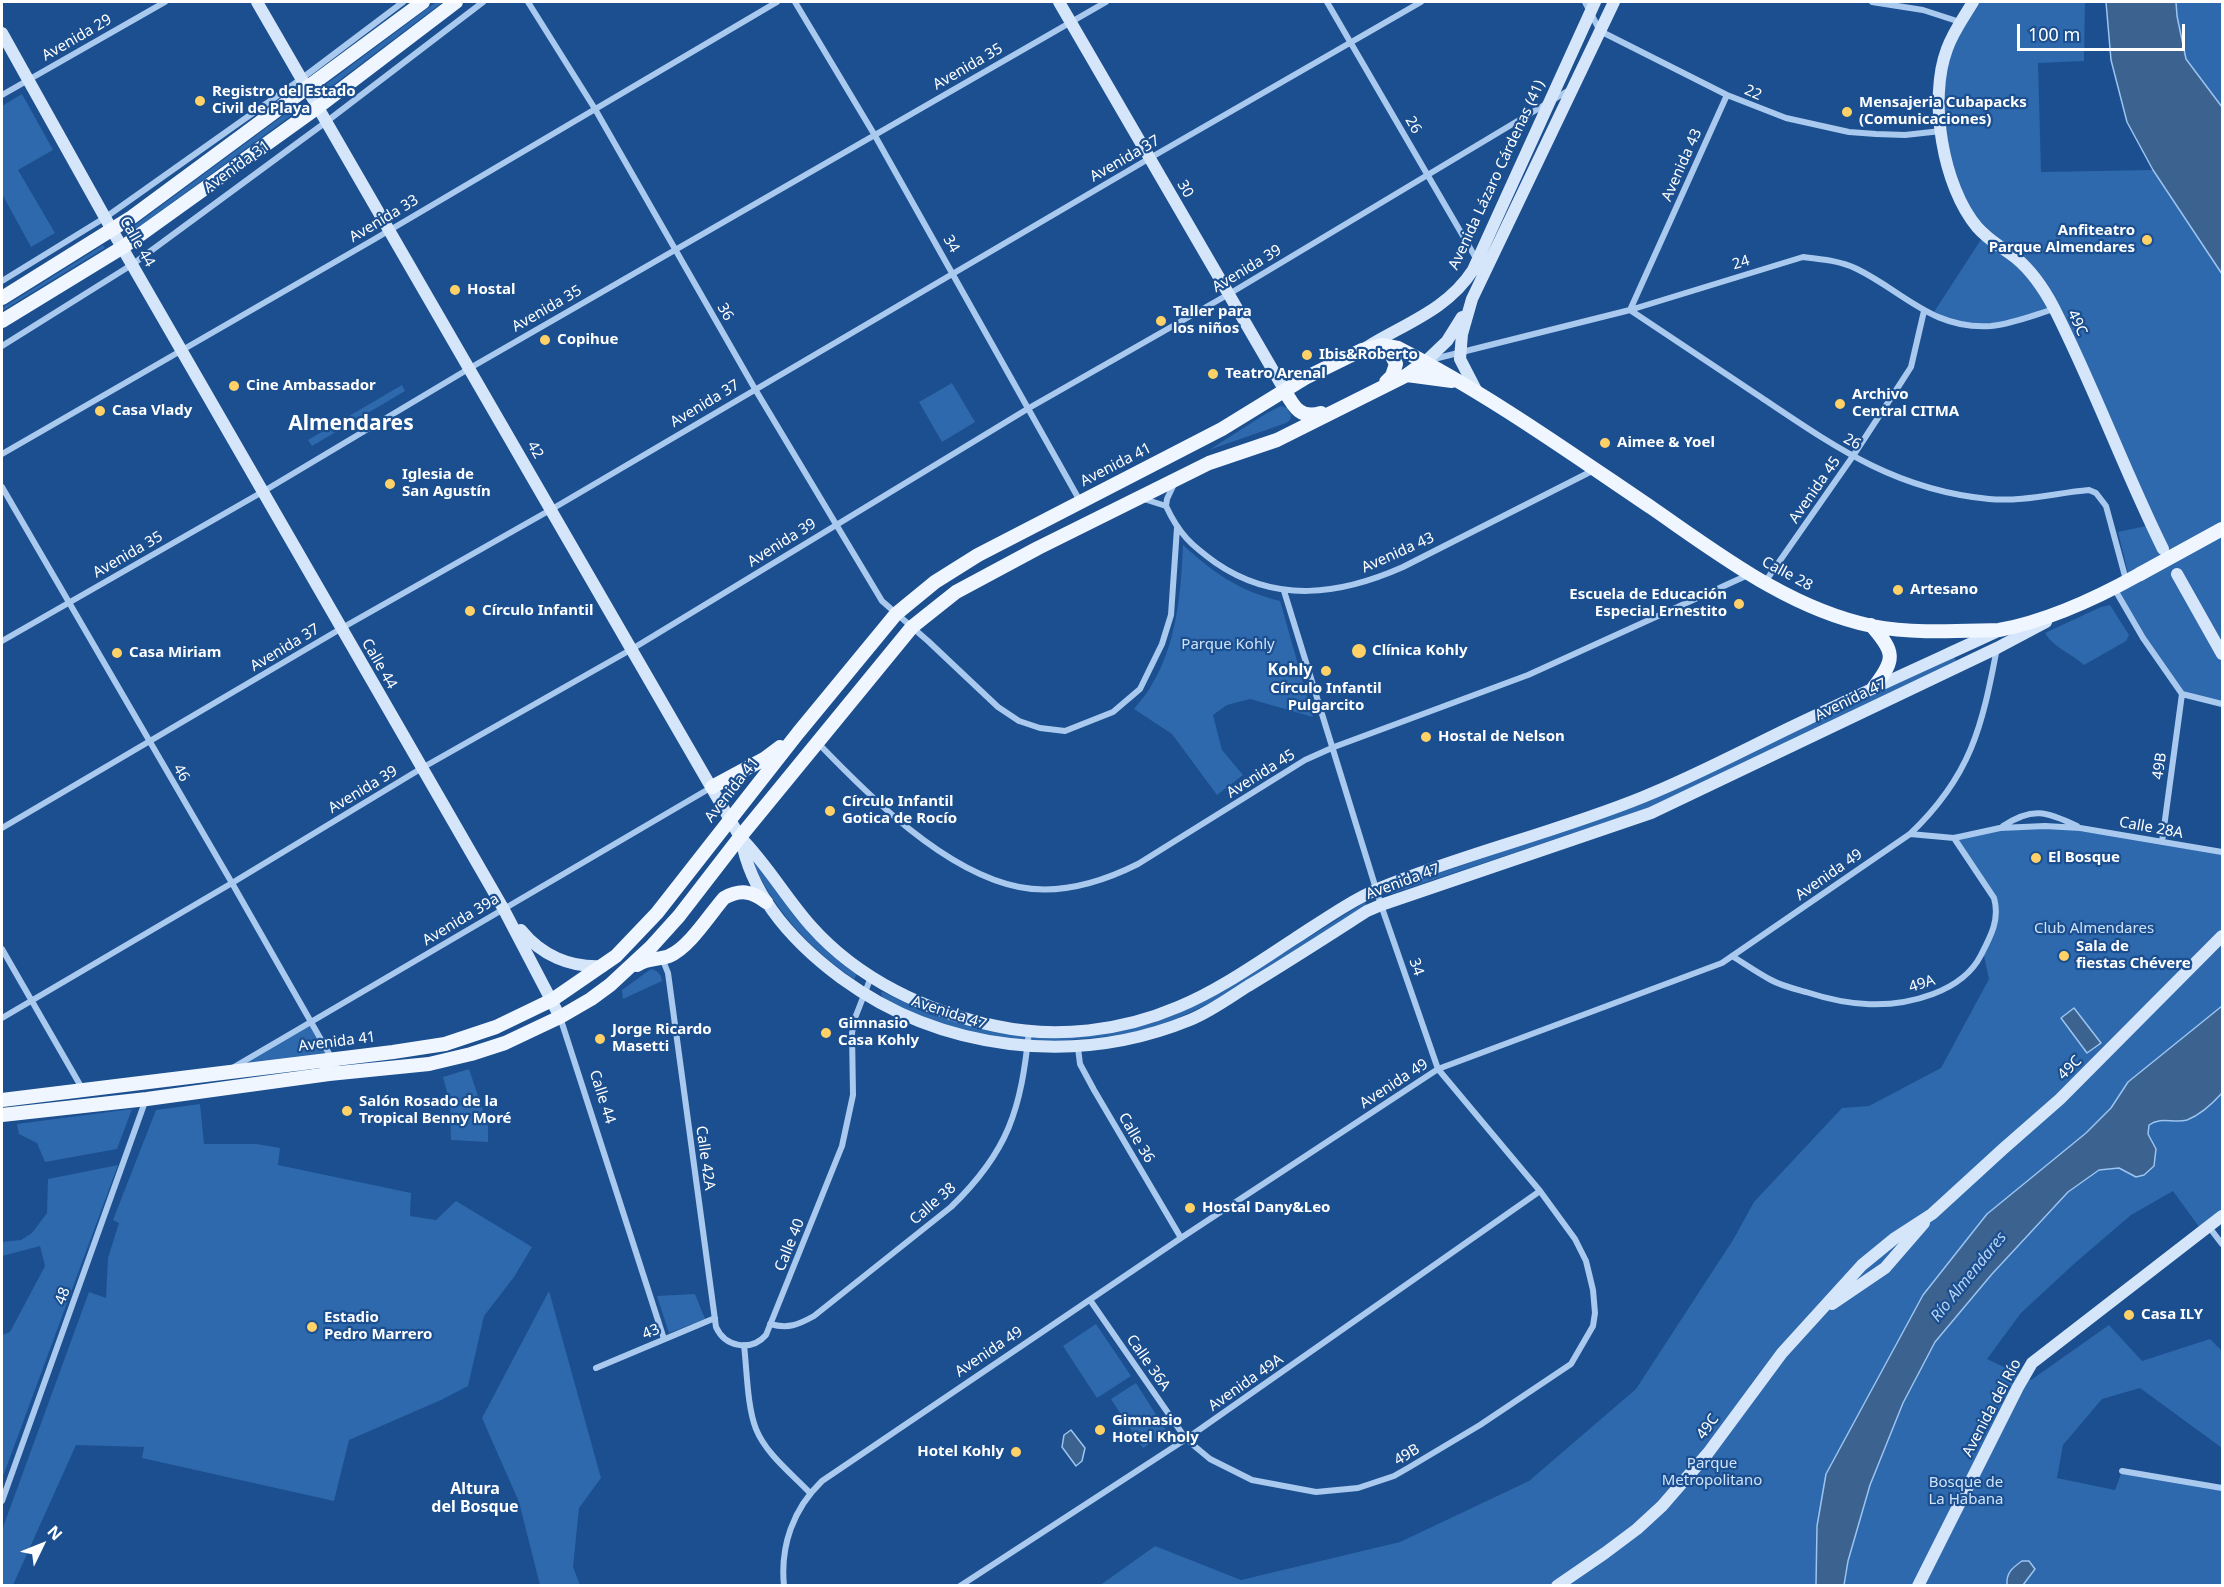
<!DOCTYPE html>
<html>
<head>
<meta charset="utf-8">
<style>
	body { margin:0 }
	#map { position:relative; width:2224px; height:1587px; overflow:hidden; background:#1b4f8f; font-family:"Noto Sans",sans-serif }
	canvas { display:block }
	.frame { position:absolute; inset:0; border:3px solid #fff; pointer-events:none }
	.north { position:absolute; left:12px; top:1515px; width:60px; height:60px; -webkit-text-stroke:4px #1b4f8f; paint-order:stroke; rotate:47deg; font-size:16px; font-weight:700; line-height:24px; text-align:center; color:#fff }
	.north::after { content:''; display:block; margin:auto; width:21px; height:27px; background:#fff; clip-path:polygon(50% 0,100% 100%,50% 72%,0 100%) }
	.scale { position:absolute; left:2017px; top:24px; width:168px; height:27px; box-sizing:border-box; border:3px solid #fff; border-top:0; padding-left:8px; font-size:18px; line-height:21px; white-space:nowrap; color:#fff; -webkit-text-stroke:4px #1b4f8f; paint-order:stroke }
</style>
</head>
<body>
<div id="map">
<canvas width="2224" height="1587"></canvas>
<div class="frame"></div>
<div class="north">N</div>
<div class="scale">100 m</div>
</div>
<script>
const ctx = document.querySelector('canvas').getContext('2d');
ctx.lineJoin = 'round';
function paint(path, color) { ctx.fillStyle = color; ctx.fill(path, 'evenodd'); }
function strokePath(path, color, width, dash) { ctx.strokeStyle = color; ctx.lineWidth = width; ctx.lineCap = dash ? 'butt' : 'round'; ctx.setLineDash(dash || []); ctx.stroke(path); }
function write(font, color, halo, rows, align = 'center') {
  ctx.font = font + ' "Noto Sans",sans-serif'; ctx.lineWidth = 4.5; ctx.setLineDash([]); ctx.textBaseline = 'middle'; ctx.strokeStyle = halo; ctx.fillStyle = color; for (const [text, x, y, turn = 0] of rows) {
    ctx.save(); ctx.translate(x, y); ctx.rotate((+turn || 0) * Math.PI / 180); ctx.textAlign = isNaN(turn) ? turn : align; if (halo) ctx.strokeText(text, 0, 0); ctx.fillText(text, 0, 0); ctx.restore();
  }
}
paint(new Path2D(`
	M436,2H443L324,92L321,88Z
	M1973,2H2085L2084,61L2038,63L2041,172L2153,170L2222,274V704L2182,694L2116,593L2131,585L2118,532L2151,525L2054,309L2007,323L1970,325L1932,315L1984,235L1967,214L1942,131L1943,64Z
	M2176,2H2222V107L2186,59L2177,16Z
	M22,94L53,150L18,170L55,233L31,247L2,194V106Z
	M300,103L303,107L133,231L131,228Z
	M103,245L105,248L2,311V308Z
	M952,383L975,422L942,442L919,402Z
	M402,385L405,391L312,446L308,440Z
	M1281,406L1287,408L1291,415L1290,420L1286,423L1209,450L1267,413Z
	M1183,545C1214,573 1239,591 1280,601L1313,717L1250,699L1227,705L1213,715L1222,750L1243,775L1217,795L1172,734L1134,709C1140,701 1147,694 1151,686C1177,644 1181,592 1183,545Z
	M2110,605L2129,635L2126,641L2084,665C2072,654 2053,647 2045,633L2101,607Z
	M1954,657L1956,661L1648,808L1391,894L1390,890L1649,801Z
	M2045,826L2222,852V1006L2128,1082L2111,1108L2086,1133L1987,1214L1923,1295L1826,1474L1816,1585L1099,1586L1155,1546L1241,1580L1400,1542L1529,1481L1636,1389L1733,1240L1754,1202L1842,1108L1869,1106L1941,1068L1989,979L1983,951L1997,908L1954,838L2000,828Z
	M751,857L810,934L832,955L857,974L854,979C810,949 771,908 751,857Z
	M1365,902L1367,906C1306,944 1241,992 1175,1019C1144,1032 1112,1037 1078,1039C1065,1040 1051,1042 1037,1042C987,1042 925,1022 882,997L881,992H883L926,1013L975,1028L1022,1036L1076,1037L1153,1023L1177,1014L1239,981Z
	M651,969C658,971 661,974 662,981L623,999L622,990Z
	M312,1023L332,1059L223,1073Z
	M469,1069L488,1126V1142L451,1140L450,1103L443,1077Z
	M2222,1093V1216L2202,1231L2173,1191L2131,1215L2075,1263L2021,1313L1987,1359L2031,1380L2109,1325L2142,1361L2210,1339L2222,1351V1448L2140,1388L2102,1399L2063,1445L2057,1478L2115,1490L2122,1471L2222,1490V1585L1844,1586L1848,1561L1870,1485L1903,1403L1935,1342L1992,1274L2068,1192L2099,1170L2119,1168L2136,1177L2156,1149L2148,1134L2149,1125C2161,1116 2174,1124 2187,1120C2200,1115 2213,1103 2222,1093Z
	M200,1104L204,1144H257L280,1148L278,1165L411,1193L410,1216L436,1220L456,1201L532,1247L514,1277L484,1316L468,1386L441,1400L349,1440L334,1501L142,1458L144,1447L76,1445L13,1585H2V1530L89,1292L106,1298L108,1258L119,1223L113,1220L156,1110Z
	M132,1109L117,1149L45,1162L37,1143L19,1134L17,1124Z
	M118,1165L2,1479V1335L10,1332L45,1266L40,1246L2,1256V1242L21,1240L32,1233L47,1213L48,1179Z
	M549,1291L601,1478L579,1508L573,1567L580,1585H540L519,1502L482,1418Z
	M695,1294L705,1319L669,1333L657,1296Z
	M1096,1324L1131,1376L1097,1398L1063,1346Z
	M1136,1383L1167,1432L1143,1448L1111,1399Z`), '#2e69ad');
const water = new Path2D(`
	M2106,2H2176L2177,16L2186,59L2222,107V274L2153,170L2127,122L2111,60Z
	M2222,1006V1093C2213,1103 2200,1115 2187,1120C2174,1124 2161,1116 2149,1125L2148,1134L2156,1149L2154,1166L2144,1175L2136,1177L2119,1168L2099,1170L2068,1192L1992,1274L1935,1342L1903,1403L1870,1485L1848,1561L1844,1585H1816L1817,1526L1826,1474L1923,1295L1987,1214L2086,1133L2111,1108L2128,1082Z
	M2074,1008L2101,1043L2087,1053L2061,1018Z
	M1071,1430L1085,1448L1082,1461L1076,1466L1062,1447L1064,1435Z
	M2022,1561H2029L2035,1569L2023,1585H2007C2006,1573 2012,1568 2022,1561Z`);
paint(water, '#3c6290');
strokePath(water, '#9cc4f0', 1.5);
strokePath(new Path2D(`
	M528,2L595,109L755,389L882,601L928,641L998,707L1019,721L1040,728L1065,731L1113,712L1140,689L1162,644L1171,615L1177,528
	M795,2L874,134L1080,501
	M1327,2L1477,260
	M1585,2L1600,31L1727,95L1786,118L1849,132L1876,134L1905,135L1941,131
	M1872,2L1923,10L1960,22
	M2,95L165,2
	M1727,95L1630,310C1673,339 1716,367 1759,396C1835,447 1895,490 1989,499C2023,502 2055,493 2089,490L2096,493L2106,506L2126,580
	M2,281L106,217L301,79L403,2
	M2,346L133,264L326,122L483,2
	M1434,359L1630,310L1803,257C1821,259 1841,261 1857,269C1904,292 1933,330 1991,326C2012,324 2034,315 2054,309
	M2,454L373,240L777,2
	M2,487L232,883L340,1073
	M1144,499L1166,506
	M1166,506C1179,534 1191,545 1216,563C1276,604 1340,595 1403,567L1594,470
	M1166,506L1167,499L1174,484
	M1765,582L1853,456L1902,381L1911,367L1924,311
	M2114,588L2143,638L2182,694L2222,704
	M2,641L264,491L470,368L1106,2
	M817,742C869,796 944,872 1019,887C1059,895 1102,882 1138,864L1305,760L1334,747L1528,675L1748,575
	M2003,826C2032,807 2046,811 2077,826
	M2,828L342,628L552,509L1150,158L1421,2
	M1910,834L1954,838L2000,828L2045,826L2080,828L2222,852
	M2162,842L2182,694
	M2,949L83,1090
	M1732,956C1745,964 1758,973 1771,980C1782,986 1795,989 1806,992C1849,1006 1890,1010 1933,994C1954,986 1971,975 1981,955C1991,936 2000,919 1994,898L1954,838
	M662,958L668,973L716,1327C725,1347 751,1352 766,1335L842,1146L853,1095L852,1033L855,1018L871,977
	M560,1017L664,1339
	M2,1018L232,883L422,768L632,649L1029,408L1229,294L1571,89
	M1078,1048L1080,1064L1094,1090L1181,1238
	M234,1067L712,787
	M2209,1227L2222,1244
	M1090,1300L1186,1439L1210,1459L1252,1480L1316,1492L1358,1488L1394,1476L1408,1468L1480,1425L1571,1364L1593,1326L1595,1313L1593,1290L1586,1261L1575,1239L1540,1191L1438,1069L1381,905L1284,591
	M770,1324C788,1329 798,1325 814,1316L951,1207C1009,1151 1021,1109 1029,1031
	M744,1345C747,1370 747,1406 756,1429C766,1454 792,1474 810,1493
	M596,1368L715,1318
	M2122,1471L2222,1488
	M2,1501L146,1099
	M784,1586C780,1546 793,1509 822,1481L1181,1238L1438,1069L1722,963L1910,834C1971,776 1982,727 1997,648
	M960,1586L1186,1439L1540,1191`), '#a9c9ee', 6);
strokePath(new Path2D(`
	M257,2L740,837C767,864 786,898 811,926C858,979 927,1012 996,1026C1056,1039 1122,1031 1178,1007C1219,990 1257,963 1294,939C1322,921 1350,901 1380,888C1466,853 1557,832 1643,797C1698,775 1751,746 1804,721C1868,690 1933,661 1998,631
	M1059,2L1285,391
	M1973,2C1964,17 1953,32 1947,49C1928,99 1943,187 1977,227C1988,240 2003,248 2016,258C2033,272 2044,289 2054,308C2094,387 2124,470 2163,549
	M2,33L112,230L503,908L560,1017
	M1367,347C1406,323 1447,310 1473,270L1595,2
	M1425,362L1447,341L1462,317
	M1476,390L1460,359L1462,334L1472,299L1614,2
	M2177,574L2222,654
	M741,838C751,896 794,943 841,978C941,1051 1075,1067 1190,1020C1210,1012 1229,998 1248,986C1288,962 1328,936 1367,911L1381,905L1651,813L1997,648L2046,622
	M521,930C541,955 570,968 603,966
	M1832,1304L1885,1268L1924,1223
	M1557,1586L1605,1553L1637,1529L1662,1506L1708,1453L1782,1353L1862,1265L1895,1238L1932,1214L2003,1149L2060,1099L2222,936
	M1918,1586L2018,1387L2032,1363L2222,1216`), '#d6e6fa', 12);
strokePath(new Path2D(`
	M2,298L132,217L423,2
	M2,321L123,247L318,107L456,2
	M1380,347L1390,352L1396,364L1392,376L1386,382
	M1407,375L1452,381
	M1285,391C1294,408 1301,419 1321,413
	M1871,625C1895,652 1896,659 1874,687
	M712,787L764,759L780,747
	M637,965C647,958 658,960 669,956C689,948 710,914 724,898C740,889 752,891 766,902
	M2,1100L393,1052L445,1044L496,1027L552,1000L616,956L657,913L798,733L896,614L935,582L978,555L1222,429L1305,378L1362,350L1382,345L1398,348C1488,394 1569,452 1652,508C1720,555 1790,609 1872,626C1914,634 1957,631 1999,630C2048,621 2097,598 2140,574
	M2,1115L147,1099L329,1074L429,1064L471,1054L505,1043L560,1017L591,999L610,985L651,947L679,916L740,837L912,627L956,592L1038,548L1209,463L1277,440L1407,375L1425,362`), '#f0f6ff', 14);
strokePath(new Path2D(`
	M2140,574L2222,529`), '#f0f6ff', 14);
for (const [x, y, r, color] of [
	[200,101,6,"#ffd166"],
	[1847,112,6,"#ffd166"],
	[2147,240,6,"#ffd166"],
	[455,290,6,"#ffd166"],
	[1161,321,6,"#ffd166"],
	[545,340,6,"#ffd166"],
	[1307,355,6,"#ffd166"],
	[1213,374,6,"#ffd166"],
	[234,386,6,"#ffd166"],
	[1840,404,6,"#ffd166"],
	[100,411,6,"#ffd166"],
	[1605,443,6,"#ffd166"],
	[390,484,6,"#ffd166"],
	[1898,590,6,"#ffd166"],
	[1739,604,6,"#ffd166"],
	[470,611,6,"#ffd166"],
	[1359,651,8,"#ffd166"],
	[117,653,6,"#ffd166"],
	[1326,671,6,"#ffd166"],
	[1426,737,6,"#ffd166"],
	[830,811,6,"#ffd166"],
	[2036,858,6,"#ffd166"],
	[2064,956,6,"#ffd166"],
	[826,1033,6,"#ffd166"],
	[600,1039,6,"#ffd166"],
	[347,1111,6,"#ffd166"],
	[1190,1208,6,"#ffd166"],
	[2129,1315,6,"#ffd166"],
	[312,1327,6,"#ffd166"],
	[1100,1430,6,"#ffd166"],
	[1016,1452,6,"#ffd166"]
]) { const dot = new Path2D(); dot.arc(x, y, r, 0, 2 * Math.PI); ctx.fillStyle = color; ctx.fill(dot); strokePath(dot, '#1b4f8f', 2); }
write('15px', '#fff', '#1b4f8f', [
	["Avenida 29",77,38,-30],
	["Avenida 35",968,67,-30],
	["22",1753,93,23],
	["26",1413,125,60],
	["Avenida 37",1125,159,-30],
	["Avenida 43",1682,165,-66],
	["Avenida 31",237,167,-36],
	["Avenida Lázaro Cárdenas (41)",1497,175,-65],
	["30",1185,189,60],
	["Avenida 33",384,219,-31],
	["Calle 44",137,242,60],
	["34",951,244,60],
	["24",1741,263,-17],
	["Avenida 39",1247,269,-31],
	["Avenida 35",547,309,-30],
	["36",725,312,60],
	["49C",2077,323,65],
	["Avenida 37",705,404,-31],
	["26",1852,442,28],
	["42",535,450,60],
	["Avenida 41",1116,465,-27],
	["Avenida 45",1815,490,-55],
	["Avenida 39",782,543,-32],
	["Avenida 43",1398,553,-24],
	["Avenida 35",128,555,-30],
	["Calle 28",1787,574,28],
	["Avenida 37",285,648,-31],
	["Calle 44",379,664,60],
	["Avenida 47",1851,700,-26],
	["49B",2160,766,-82],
	["46",181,773,60],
	["Avenida 45",1261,774,-32],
	["Avenida 39",363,790,-31],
	["Avenida 41",732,790,-52],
	["Calle 28A",2151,828,10],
	["Avenida 49",1829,875,-35],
	["Avenida 47",1403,882,-20],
	["Avenida 39a",461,920,-31],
	["34",1416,967,71],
	["49A",1922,984,-17],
	["Avenida 47",949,1013,18],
	["Avenida 41",337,1042,-7],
	["49C",2070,1068,-45],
	["Avenida 49",1394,1084,-33],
	["Calle 44",602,1097,72],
	["Calle 36",1136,1138,59],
	["Calle 42A",705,1158,82],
	["Calle 38",933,1204,-41],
	["Calle 40",790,1245,-68],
	["48",63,1296,-70],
	["43",651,1332,-23],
	["Avenida 49",989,1352,-34],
	["Calle 36A",1148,1363,55],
	["Avenida 49A",1246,1383,-35],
	["Avenida del Río",1992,1408,-62],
	["49C",1708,1427,-55],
	["49B",1407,1455,-31]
]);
write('bold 15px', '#fff', '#1b4f8f', [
	["Registro del Estado",212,92],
	["Civil de Playa",212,109],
	["Mensajeria Cubapacks",1859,103],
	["(Comunicaciones)",1859,120],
	["Anfiteatro",2135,231,"right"],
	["Parque Almendares",2135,248,"right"],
	["Hostal",467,290],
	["Taller para",1173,312],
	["los niños",1173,329],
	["Copihue",557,340],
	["Ibis&Roberto",1319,355],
	["Teatro Arenal",1225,374],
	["Cine Ambassador",246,386],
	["Archivo",1852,395],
	["Central CITMA",1852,412],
	["Casa Vlady",112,411],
	["Aimee & Yoel",1617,443],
	["Iglesia de",402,475],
	["San Agustín",402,492],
	["Artesano",1910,590],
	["Escuela de Educación",1727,595,"right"],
	["Especial Ernestito",1727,612,"right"],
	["Círculo Infantil",482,611],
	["Clínica Kohly",1372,651],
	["Casa Miriam",129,653],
	["Círculo Infantil",1326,689,"center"],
	["Pulgarcito",1326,706,"center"],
	["Hostal de Nelson",1438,737],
	["Círculo Infantil",842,802],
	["Gotica de Rocío",842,819],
	["El Bosque",2048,858],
	["Sala de",2076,947],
	["fiestas Chévere",2076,964],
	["Gimnasio",838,1024],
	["Casa Kohly",838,1041],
	["Jorge Ricardo",612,1030],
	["Masetti",612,1047],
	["Salón Rosado de la",359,1102],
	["Tropical Benny Moré",359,1119],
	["Hostal Dany&Leo",1202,1208],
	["Casa ILY",2141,1315],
	["Estadio",324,1318],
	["Pedro Marrero",324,1335],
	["Gimnasio",1112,1421],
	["Hotel Kholy",1112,1438],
	["Hotel Kohly",1004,1452,"right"]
], 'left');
write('15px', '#cfe3fa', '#1b4f8f', [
	["Parque Kohly",1228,645],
	["Club Almendares",2094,929],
	["Parque",1712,1464],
	["Metropolitano",1712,1481],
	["Bosque de",1966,1483],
	["La Habana",1966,1500]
]);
write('bold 16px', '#fff', '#1b4f8f', [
	["Kohly",1290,670],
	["Altura",475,1489],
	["del Bosque",475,1507]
]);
write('italic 16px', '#b5d3f5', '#1b4f8f', [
	["Río Almendares",1969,1277,-51]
]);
write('bold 21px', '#fff', '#1b4f8f', [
	["Almendares",351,424]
]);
</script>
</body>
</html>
